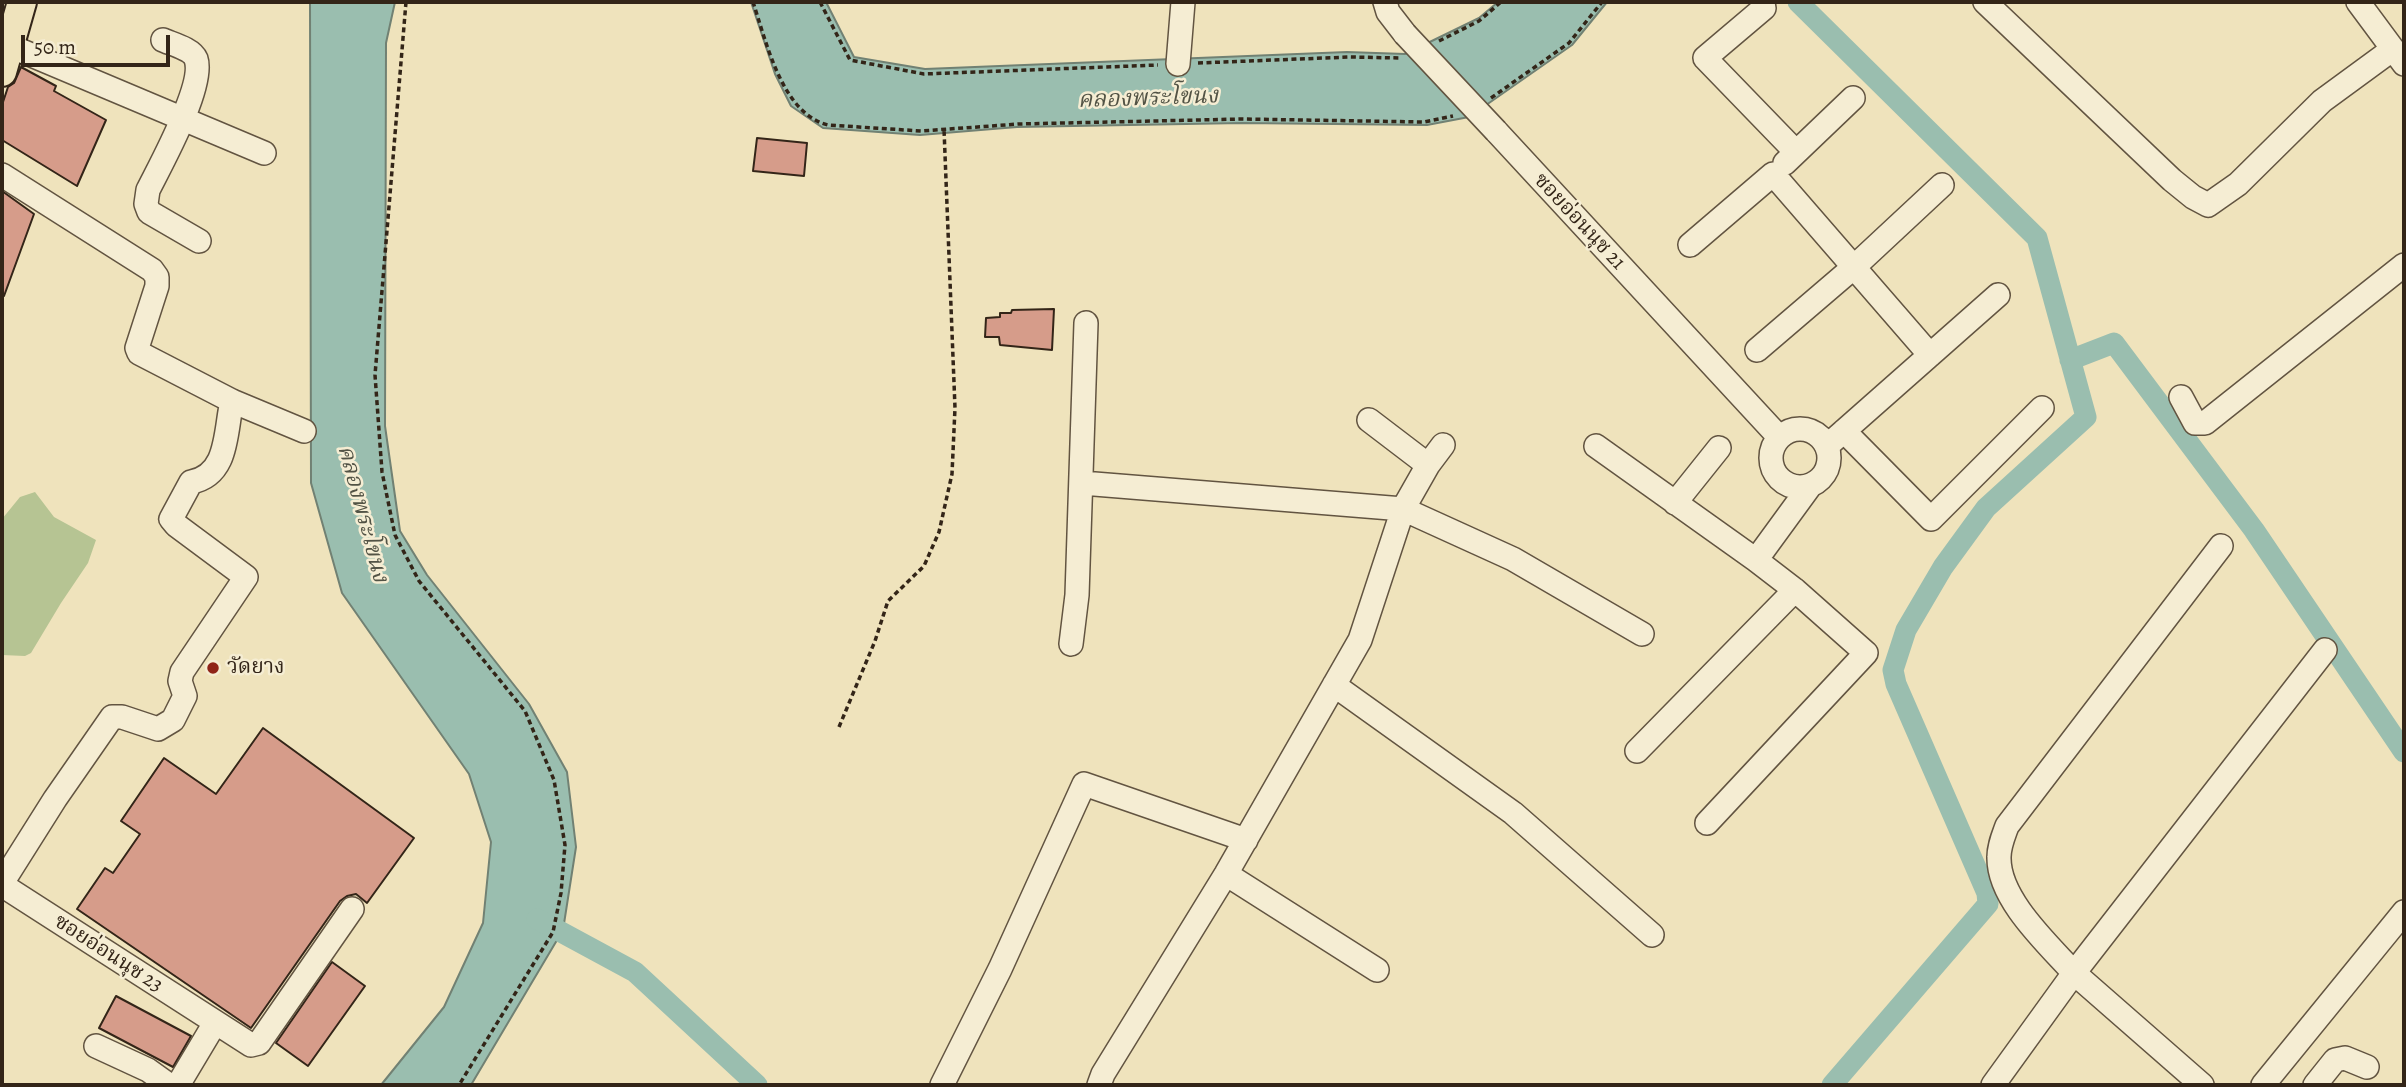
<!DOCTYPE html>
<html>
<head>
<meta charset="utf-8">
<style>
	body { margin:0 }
	#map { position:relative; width:2406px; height:1087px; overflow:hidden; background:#efe3bc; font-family:Alegreya,serif }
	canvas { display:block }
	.frame { position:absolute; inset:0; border:4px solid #332518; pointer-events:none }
	.scale { position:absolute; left:21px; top:35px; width:149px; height:32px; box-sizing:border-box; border:4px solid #332518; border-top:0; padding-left:9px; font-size:21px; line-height:24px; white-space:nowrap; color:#332518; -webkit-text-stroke:5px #f5edd3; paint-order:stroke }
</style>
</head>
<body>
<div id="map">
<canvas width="2406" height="1087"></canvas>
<div class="frame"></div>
<div class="scale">50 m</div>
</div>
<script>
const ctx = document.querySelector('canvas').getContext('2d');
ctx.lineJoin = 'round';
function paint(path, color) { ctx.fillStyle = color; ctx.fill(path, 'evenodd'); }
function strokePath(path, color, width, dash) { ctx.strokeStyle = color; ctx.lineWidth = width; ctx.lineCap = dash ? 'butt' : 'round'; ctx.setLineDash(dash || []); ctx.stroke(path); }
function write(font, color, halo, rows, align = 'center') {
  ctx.font = font + ' Alegreya,"Noto Serif Thai",serif'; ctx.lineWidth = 5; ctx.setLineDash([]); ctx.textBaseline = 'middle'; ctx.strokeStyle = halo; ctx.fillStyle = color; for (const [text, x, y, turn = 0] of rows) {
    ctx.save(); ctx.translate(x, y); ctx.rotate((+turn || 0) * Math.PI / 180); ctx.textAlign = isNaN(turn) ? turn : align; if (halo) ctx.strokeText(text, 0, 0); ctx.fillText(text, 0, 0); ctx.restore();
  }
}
paint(new Path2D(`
	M35,492L54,517L96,540L88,563L61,603L31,653L25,656L2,655V519L20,497Z`), '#b6c493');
const water = new Path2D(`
	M310,2H395L386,43L385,426L400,531L427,575L529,704L567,772L576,847L563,930L471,1085H381L444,1007L483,923L491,842L469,774L342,593L311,483Z
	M751,2H826L854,57L925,69L1347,52L1405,54L1479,18L1498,2H1607L1572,45L1469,117L1427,125L1242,123L1017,127L920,135L823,128L791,106L775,74Z`);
paint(water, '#9abeaf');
strokePath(water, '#718173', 2);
strokePath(new Path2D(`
	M1798,2L2037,238L2086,417L1986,508L1943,567L1906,630L1893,670L1896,684L1987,893L1988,904L1832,1085
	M2070,360L2114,343L2254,530L2404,752
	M537,919L635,972L757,1085`), '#9abeaf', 21);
const building = new Path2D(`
	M21,67L56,86L54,91L106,120L77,186L2,140V105L8,87L14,83Z
	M757,138L807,143L804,176L753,171Z
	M2,191L34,214L4,296L2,295Z
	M1054,309L1052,350L1000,345L999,337H985L986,318L1000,317V313H1011L1012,310Z
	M263,728L414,838L367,903L356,894L347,896L340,901L251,1028L77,909L105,868L113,873L140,834L121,821L164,758L216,794Z
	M332,962L365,986L308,1066L276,1043Z
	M116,996L191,1036L173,1067L99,1028Z`);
paint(building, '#d69c8a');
strokePath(building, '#332518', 2);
const minor = new Path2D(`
	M1385,2L1388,12L1405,34
	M1985,2L2172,180L2193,197L2208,205L2238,184L2322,101L2393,49
	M2358,2L2404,64
	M1764,8L1705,58L1796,152
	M2,40L10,46L264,153
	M163,40C172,44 192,49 196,59C205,85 161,164 148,190L146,204L149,212L199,241
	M1178,64L1183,2
	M1496,131L1779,437
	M1785,163L1853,98
	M2,175L152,270L157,277V286L137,348L139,353L232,401L304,431
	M1690,245L1773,174L1930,355
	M1757,350L1854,267L1942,185
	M2181,397L2195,423H2205L2404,265
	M1369,420L1428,465
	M1771 458a29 29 0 1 1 58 0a29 29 0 1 1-58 0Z
	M1844,431L1931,519L2042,408
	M1596,446L1756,560
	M1827,446L1998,295
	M1082,483L1403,509L1513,559L1642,634
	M1675,503L1719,448
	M1071,644L1077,595L1086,323
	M1334,685L1513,813L1652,935
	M1637,751L1795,590
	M1707,823L1866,653L1795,590L1756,560L1810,486
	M1226,874L1377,970
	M2,883L55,799L112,717H122L158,729L173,720L185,696L180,681L182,672L246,577L176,525L171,519L191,482C229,475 225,431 232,401
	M2,885L251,1045L259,1043L352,909
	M96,1046L148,1070L169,1085
	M178,1085L215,1023
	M942,1085L1000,969L1084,784L1246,840
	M1099,1085L1103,1074L1226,874L1360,640L1403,509L1428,465L1443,445
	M1993,1085L2074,973C2048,944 1998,899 1999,857C1999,846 2003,837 2007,826L2221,546
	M2202,1085L2074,973L2325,650
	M2263,1085L2404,912
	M2315,1085L2335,1060L2345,1058L2367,1067`);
const major = new Path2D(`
	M2,72L22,2`);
strokePath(minor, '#625441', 26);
strokePath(major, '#332518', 32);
strokePath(new Path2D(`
	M406,2L375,375L382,472L395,535L419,581L525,711L554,780L565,845L561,893L553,932L459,1085
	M753,2C766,41 782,114 828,125L921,131L1019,124L1243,119L1424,122L1453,116
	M820,2L850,60L924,74L1158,65
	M1439,41L1479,21L1501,2
	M1198,63L1350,57L1400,58
	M1491,98L1569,43L1602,2
	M839,727L875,641L888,601L924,566L939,532L952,474L955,408L944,129`), '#332518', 3.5, [5, 3.5]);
strokePath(minor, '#f5edd3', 23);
strokePath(major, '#efe3bc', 28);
const minorBridge = new Path2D(`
	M1405,34L1496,131`);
strokePath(minorBridge, '#625441', 26, []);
strokePath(minorBridge, '#f5edd3', 23);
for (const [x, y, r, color] of [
	[213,668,7,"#8f2418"]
]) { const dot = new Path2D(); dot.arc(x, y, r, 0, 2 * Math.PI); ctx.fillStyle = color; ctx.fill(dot); strokePath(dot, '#f5edd3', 2.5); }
write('21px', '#332518', '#f5edd3', [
	["ซอยอ่อนนุช 21",1579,222,47],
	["ซอยอ่อนนุช 23",108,954,33]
]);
write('21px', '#332518', '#f5edd3', [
	["วัดยาง",227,668]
], 'left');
write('italic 23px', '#525345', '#f5edd3', [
	["คลองพระโขนง",1148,99,-2],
	["คลองพระโขนง",362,514,75]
]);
</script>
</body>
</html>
